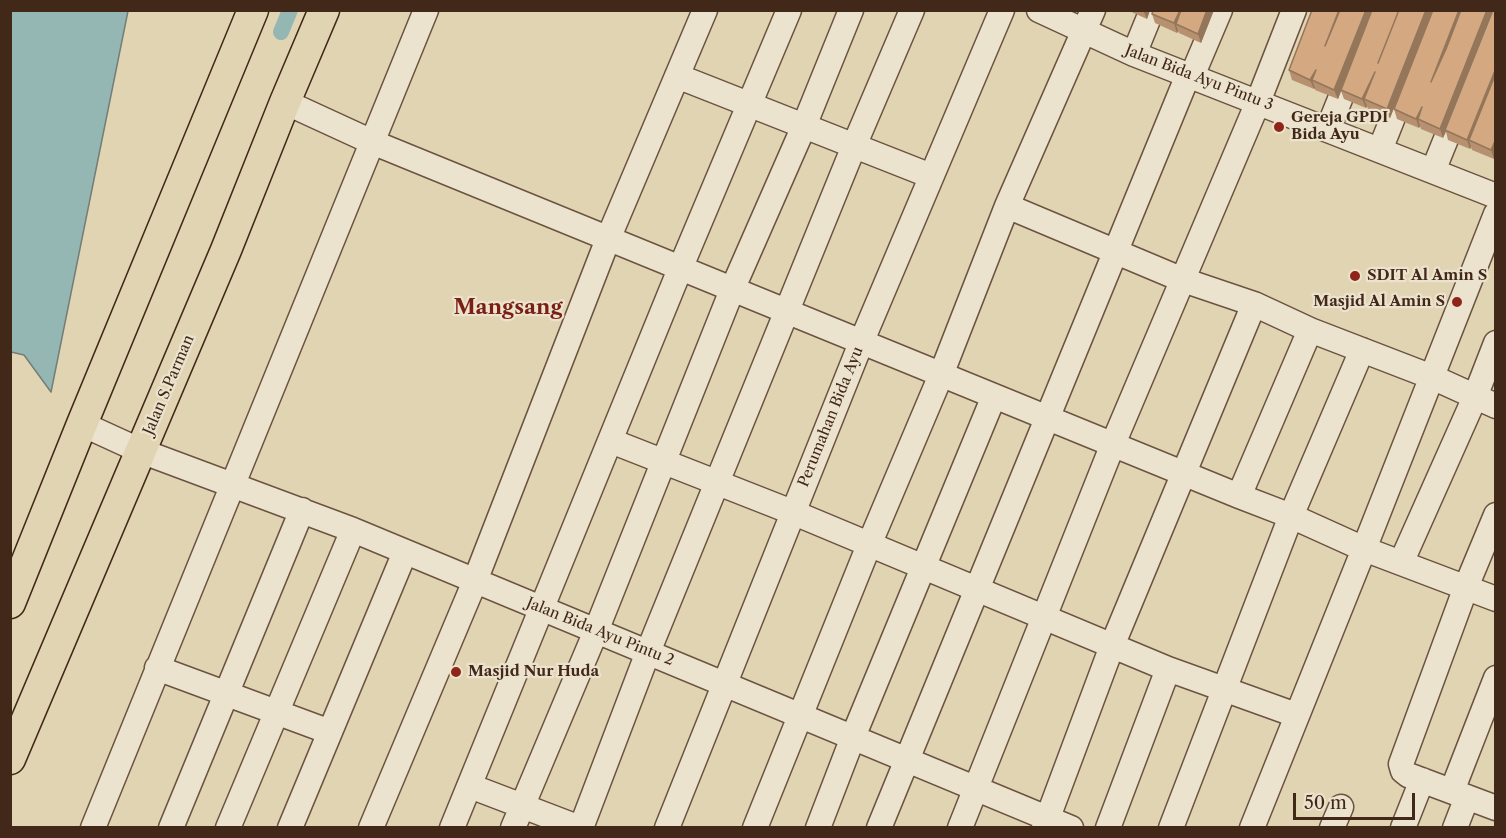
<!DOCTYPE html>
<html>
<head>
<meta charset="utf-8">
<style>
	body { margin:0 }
	#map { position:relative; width:1506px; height:838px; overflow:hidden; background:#e1d4b3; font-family:"Libre Caslon Text",serif }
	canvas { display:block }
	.frame { position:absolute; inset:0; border:12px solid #422819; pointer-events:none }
	.scale { position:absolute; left:1293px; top:793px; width:122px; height:27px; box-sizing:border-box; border:3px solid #422819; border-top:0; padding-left:8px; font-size:18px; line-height:21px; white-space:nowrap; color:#422819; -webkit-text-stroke:4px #ece3ce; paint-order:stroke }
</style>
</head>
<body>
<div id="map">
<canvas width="1506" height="838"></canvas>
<div class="frame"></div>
<div class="scale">50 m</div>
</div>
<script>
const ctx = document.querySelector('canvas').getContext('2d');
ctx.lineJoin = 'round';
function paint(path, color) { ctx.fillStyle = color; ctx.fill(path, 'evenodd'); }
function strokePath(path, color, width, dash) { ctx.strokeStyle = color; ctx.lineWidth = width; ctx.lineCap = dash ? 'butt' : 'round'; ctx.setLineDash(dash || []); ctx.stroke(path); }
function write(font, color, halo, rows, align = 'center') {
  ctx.font = font + ' "Libre Caslon Text",serif'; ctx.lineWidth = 4.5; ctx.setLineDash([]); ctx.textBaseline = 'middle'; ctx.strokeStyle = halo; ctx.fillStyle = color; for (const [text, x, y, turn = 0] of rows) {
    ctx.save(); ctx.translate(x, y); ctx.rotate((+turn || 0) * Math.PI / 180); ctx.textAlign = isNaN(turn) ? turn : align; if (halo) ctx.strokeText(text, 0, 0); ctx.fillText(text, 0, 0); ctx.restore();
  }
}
const water = new Path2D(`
	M10,11H128L51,392L24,355L11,352Z`);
paint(water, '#95b7b4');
strokePath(water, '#747e76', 1.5);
strokePath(new Path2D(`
	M281,32L290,10`), '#95b7b4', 16);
const minor = new Path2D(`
	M1039,10L1134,54L1496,196
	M1134,54L1152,10
	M677,76L931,176
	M1192,76L1220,10
	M285,102L372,142L1239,496L1291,516L1364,549L1496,599
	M1328,129L1376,10
	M1380,150L1407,82
	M1433,171L1459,107
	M1007,206L1183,280L1254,304L1310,330L1432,377L1496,406
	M82,424L141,451L353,530L1071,828
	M611,441L792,512L1168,669L1296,715
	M1239,496L1310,330
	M1496,515L1466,587L1401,764L1403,771L1408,775L1496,808
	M1401,563L1475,397L1496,343
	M157,668L330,732
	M470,786L580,828
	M1452,791L1496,678
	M93,828L426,10
	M171,828L302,510
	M228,828L353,530
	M290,828L405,552
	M371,828L475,581L608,239L705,10
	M452,828L680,269L789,10
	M513,828L596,631L732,290L804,126L851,10
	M581,828L648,652L854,146L912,10
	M667,828L861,343L1002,10
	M755,828L869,545L941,375L1007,206L1093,10
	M818,828L853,737L994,396
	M879,828L1188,75
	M960,828L1113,444L1258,102L1294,10
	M1044,828L1112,646L1254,304
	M1108,828L1168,669
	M1171,828L1291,516L1362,350
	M1252,828L1364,549L1496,214
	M1332,828L1341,807
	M1403,828L1422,780
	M1455,828L1467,797`);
const major = new Path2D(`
	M10,603L82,424L253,10
	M10,759L226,250L285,102L324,10`);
strokePath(minor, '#6a5340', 27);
strokePath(major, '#422819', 33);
strokePath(minor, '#ece3ce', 24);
strokePath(major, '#e1d4b3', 30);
paint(new Path2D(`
	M1127,10H1150L1147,19Z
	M1153,10H1214L1201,43L1179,33L1178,31L1177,33L1155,23L1152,14Z
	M1312,10H1433L1390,118L1368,109L1367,106L1366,108L1344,99L1341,91L1338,99L1315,90V88L1314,89L1292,80L1289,70Z
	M1496,10V156L1494,159L1472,150L1471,147L1470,149L1448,140L1446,132L1443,138L1421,129L1420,126L1419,128L1397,119L1394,109Z`), '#b6906f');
paint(new Path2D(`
	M1143,10H1150L1147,19Z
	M1180,10H1187L1176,24L1178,31L1177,33L1174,23Z
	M1207,10H1214L1201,43L1198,34Z
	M1366,10H1373L1338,99L1334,90Z
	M1426,10H1433L1390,118L1387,109Z
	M1459,10H1466L1431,82Z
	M1487,10H1493V12L1443,138L1440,129Z
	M1496,68V86L1469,140L1471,147L1470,149L1467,140Z
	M1316,70L1312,80L1315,88L1314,89L1310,80Z
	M1375,72L1364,99L1367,106L1366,108L1362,99Z
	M1422,107L1418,119L1420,126L1419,128L1416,119Z
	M1496,139V156L1494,159L1491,150Z`), '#94765a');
const building = new Path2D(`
	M1153,10H1180L1174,23L1152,14Z
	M1181,10H1207L1198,34L1176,24Z
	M1312,10H1339L1325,46L1340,10H1366L1334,90L1312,80L1316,70L1310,80L1289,70Z
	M1372,10H1399L1378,63L1399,10H1426L1387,109L1364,99L1375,72L1362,99L1341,90Z
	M1433,10H1459L1431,82L1446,49L1461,10H1487L1440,129L1418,119L1422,107L1416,119L1394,109Z
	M1493,10H1496V68L1467,140L1445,130Z
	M1496,73V139L1491,150L1469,140Z`);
paint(building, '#d4a881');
strokePath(building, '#94765a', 1.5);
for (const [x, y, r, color] of [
	[1279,127,6,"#8f2418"],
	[1355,276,6,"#8f2418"],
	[1457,302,6,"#8f2418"],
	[456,672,6,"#8f2418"]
]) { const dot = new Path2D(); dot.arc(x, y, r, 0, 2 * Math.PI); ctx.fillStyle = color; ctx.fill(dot); strokePath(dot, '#ece3ce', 2); }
write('15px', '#422819', '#ece3ce', [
	["Jalan Bida Ayu Pintu 3",1199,78,21],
	["Jalan S.Parman",169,385,-67],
	["Perumahan Bida Ayu",831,417,-68],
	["Jalan Bida Ayu Pintu 2",600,632,22]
]);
write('bold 15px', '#422819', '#ece3ce', [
	["Gereja GPDI",1291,118],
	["Bida Ayu",1291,135],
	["SDIT Al Amin S",1367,276],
	["Masjid Al Amin S",1445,302,"right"],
	["Masjid Nur Huda",468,672]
], 'left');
write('bold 21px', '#7a1f14', '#ece3ce', [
	["Mangsang",508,308]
]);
</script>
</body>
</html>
